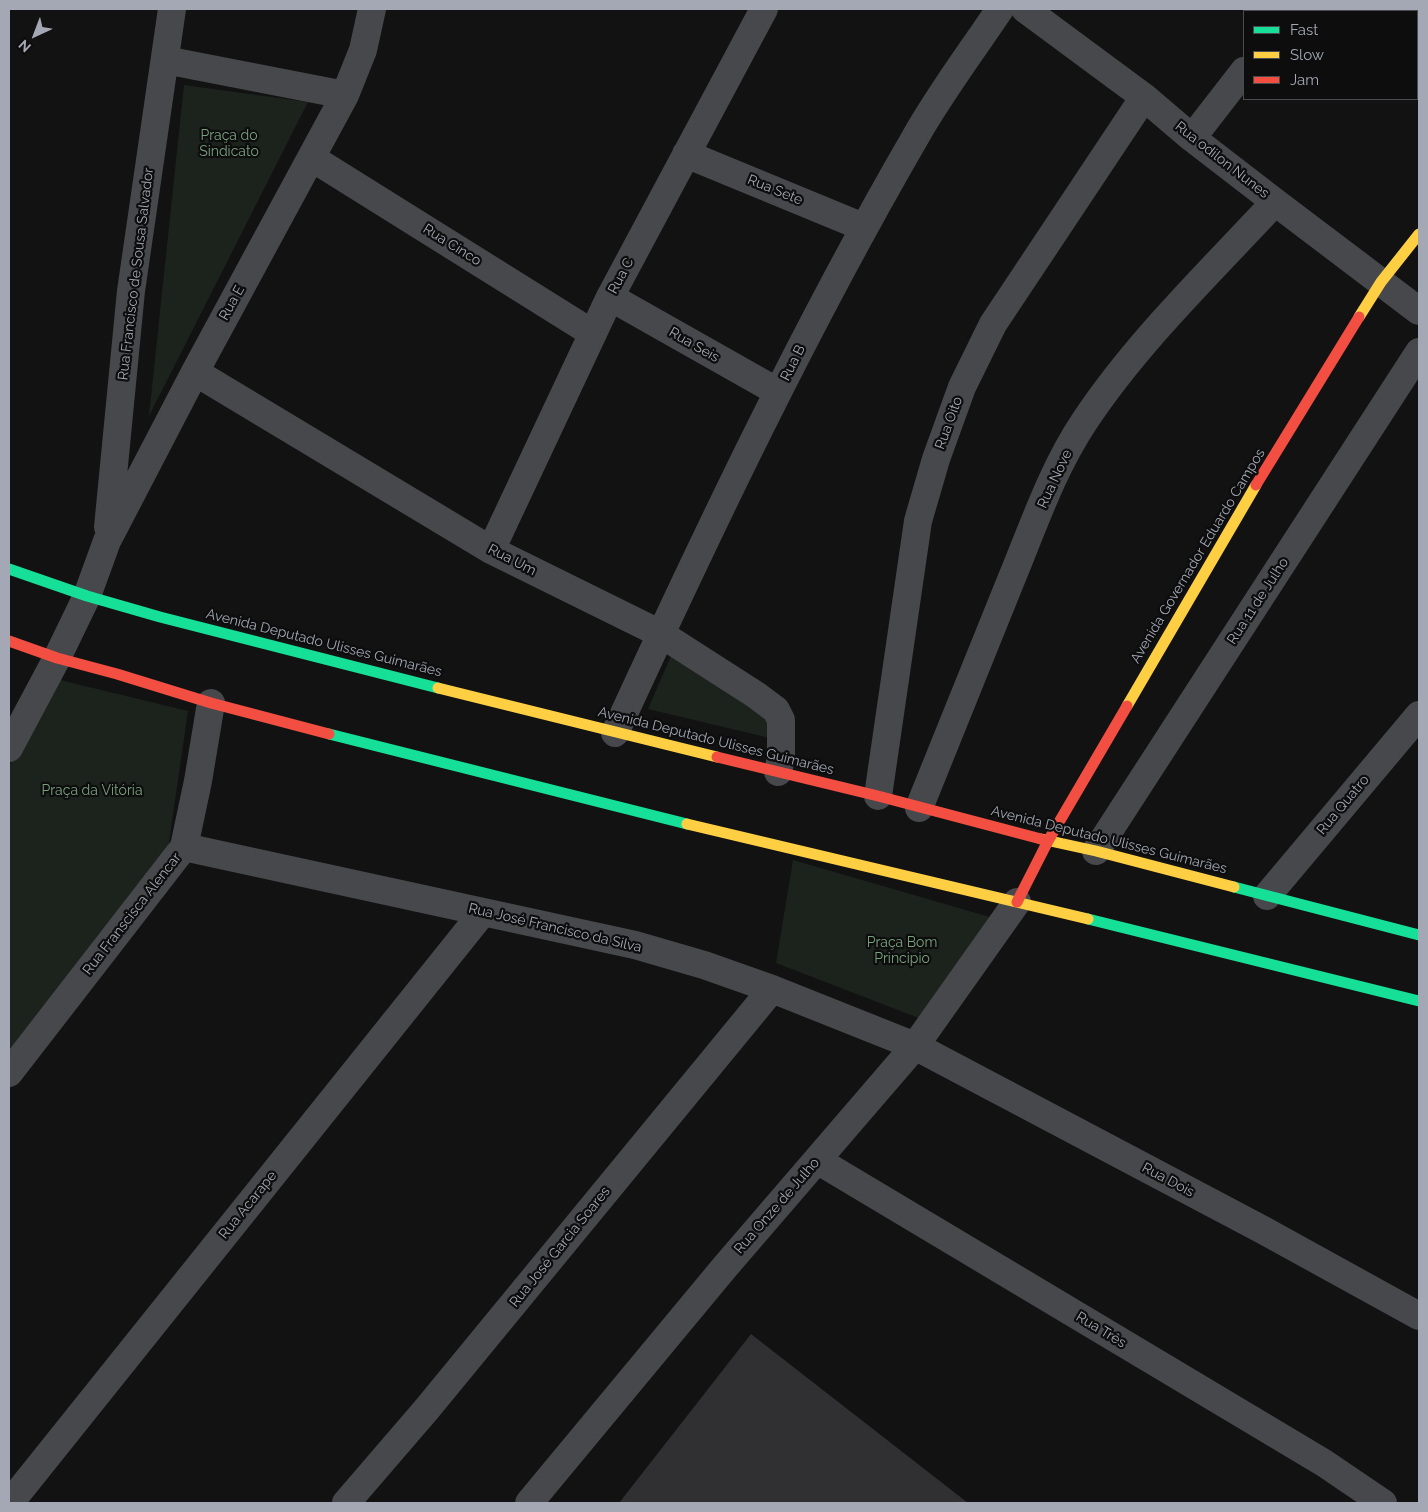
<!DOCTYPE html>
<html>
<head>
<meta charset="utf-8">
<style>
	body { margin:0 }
	#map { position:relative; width:1428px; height:1512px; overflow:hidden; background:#121213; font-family:Raleway,sans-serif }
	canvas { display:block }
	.frame { position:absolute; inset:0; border:10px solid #a3a8b4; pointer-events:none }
	.legend { position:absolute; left:1243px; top:10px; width:175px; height:90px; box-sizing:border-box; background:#0d0d0e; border:1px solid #494b50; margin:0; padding:6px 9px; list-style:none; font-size:15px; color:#a3a8b4 }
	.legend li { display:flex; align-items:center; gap:10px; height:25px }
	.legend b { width:25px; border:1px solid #494b50 }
	.north { position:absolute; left:10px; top:10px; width:50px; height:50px; -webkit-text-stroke:4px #0d0d0e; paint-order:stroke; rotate:223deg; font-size:14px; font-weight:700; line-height:20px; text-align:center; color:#a3a8b4 }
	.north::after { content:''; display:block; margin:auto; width:18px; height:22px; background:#a3a8b4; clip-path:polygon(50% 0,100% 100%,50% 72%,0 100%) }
</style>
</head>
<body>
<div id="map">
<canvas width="1428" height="1512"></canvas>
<div class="frame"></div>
<ul class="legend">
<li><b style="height:6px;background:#16e098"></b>Fast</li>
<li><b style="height:6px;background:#ffcf43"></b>Slow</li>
<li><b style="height:6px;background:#f24e42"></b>Jam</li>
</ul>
<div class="north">N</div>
</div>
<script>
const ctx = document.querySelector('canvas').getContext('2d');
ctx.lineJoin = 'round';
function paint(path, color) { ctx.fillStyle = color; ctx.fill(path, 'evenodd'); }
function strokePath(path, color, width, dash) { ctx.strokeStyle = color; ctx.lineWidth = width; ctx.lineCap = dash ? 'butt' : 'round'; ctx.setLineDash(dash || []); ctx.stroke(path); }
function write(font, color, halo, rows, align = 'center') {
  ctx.font = font + ' Raleway,sans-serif'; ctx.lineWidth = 4.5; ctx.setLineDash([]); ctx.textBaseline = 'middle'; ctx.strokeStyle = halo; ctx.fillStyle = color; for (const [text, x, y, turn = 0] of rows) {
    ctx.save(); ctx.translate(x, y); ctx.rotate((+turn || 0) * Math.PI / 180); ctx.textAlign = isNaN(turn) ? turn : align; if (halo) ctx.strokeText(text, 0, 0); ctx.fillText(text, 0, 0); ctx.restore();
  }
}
paint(new Path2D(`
	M184,85L308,102L149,416Z
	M674,649L767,714L774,739L648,709Z
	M56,679L188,711L168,849L9,1052V767Z
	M793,860L993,918L924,1020L776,963Z`), '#1c231d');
paint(new Path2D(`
	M751,1334L968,1503H619Z`), '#303032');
strokePath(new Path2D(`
	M1025,9L1144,97L1192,138L1275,202L1419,311
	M1291,11L1293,9
	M165,60L345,95
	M1192,138L1244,71
	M686,154L863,227
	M312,158L592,333
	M610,297L778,392
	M195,372L491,550L661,634L756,695L776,710L781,720V758L778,772
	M108,527L131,291L172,9
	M491,550L610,297L764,9
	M615,733C708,531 804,329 916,136C941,92 972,51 1000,9
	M9,748L57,658L87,596L107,541L195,372L345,95L363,50L372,9
	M878,796L918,521L936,459L962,387L993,324L1144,97
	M919,808C950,732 981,656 1011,580C1033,527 1052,470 1084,422C1136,343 1210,272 1275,202
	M184,847L635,945L704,965L772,989L915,1046L1263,1230L1419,1316
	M1096,851L1419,352
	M1267,896L1419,715
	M9,1073L184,847L198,781L211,703
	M817,1160L1324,1463L1383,1503
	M13,1499L483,912
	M346,1503L426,1410L772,989
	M529,1503L724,1268L915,1046L1017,902`), '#47484b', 28);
strokePath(new Path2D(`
	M9,569L87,596L160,617L438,688
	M329,734L687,824
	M1234,887L1419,935
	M1088,919L1419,1001`), '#16e098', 11);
strokePath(new Path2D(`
	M1359,317L1381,282L1419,234
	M438,688L717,757
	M1127,706L1256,485
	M687,824L1088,919
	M1041,839L1096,851L1234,887`), '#ffcf43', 11);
strokePath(new Path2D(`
	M1256,485L1359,317
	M9,641L57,658L117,674L211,703L329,734
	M717,757L878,796L1041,839
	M1017,902L1048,841L1127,706`), '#f24e42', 11);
write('14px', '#79a07d', '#0d0d0e', [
	["Praça do",229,136],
	["Sindicato",229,152],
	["Praça da Vitória",92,791],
	["Praça Bom",902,943],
	["Principio",902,959]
]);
write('14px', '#a3a8b4', '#0d0d0e', [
	["Rua odilon Nunes",1222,160,38],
	["Rua Sete",775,190,22],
	["Rua Cinco",452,245,32],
	["Rua Francisco de Sousa Salvador",136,274,-83],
	["Rua C",621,276,-62],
	["Rua E",232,303,-61],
	["Rua Seis",694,345,30],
	["Rua B",793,363,-63],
	["Rua Oito",949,423,-70],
	["Rua Nove",1055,479,-65],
	["Avenida Governador Eduardo Campos",1198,556,-59],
	["Rua Um",512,560,27],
	["Rua 11 de Julho",1258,601,-57],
	["Avenida Deputado Ulisses Guimarães",324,643,14],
	["Avenida Deputado Ulisses Guimarães",716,741,14],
	["Rua Quatro",1343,805,-50],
	["Avenida Deputado Ulisses Guimarães",1109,840,14],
	["Rua Franscisca Alencar",132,914,-52],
	["Rua José Francisco da Silva",555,928,13],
	["Rua Dois",1168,1180,28],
	["Rua Acarape",248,1205,-51],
	["Rua Onze de Julho",777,1206,-49],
	["Rua José Garcia Soares",560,1247,-51],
	["Rua Três",1101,1330,31]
]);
</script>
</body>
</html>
